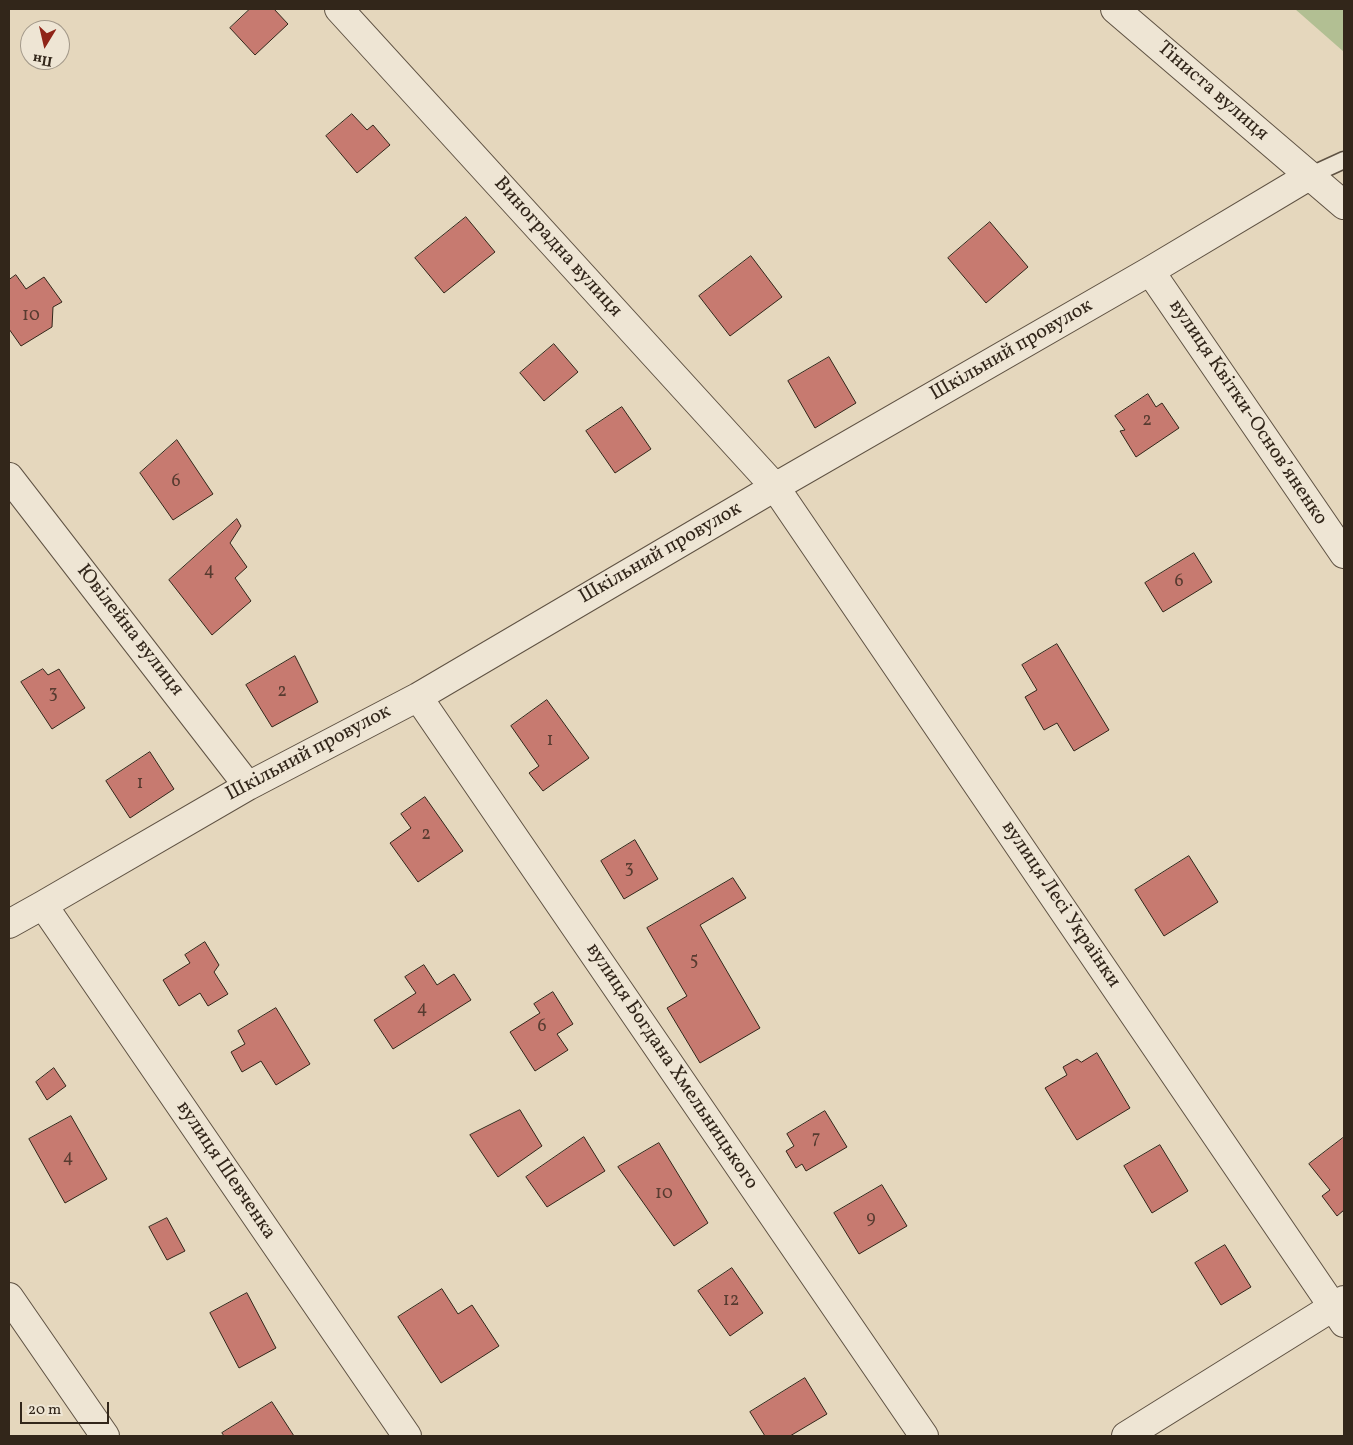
<!DOCTYPE html>
<html>
<head>
<meta charset="utf-8">
<style>
	body { margin:0 }
	#map { position:relative; width:1353px; height:1445px; overflow:hidden; background:#e5d7bd; font-family:Vollkorn,serif }
	canvas { display:block }
	.frame { position:absolute; inset:0; border:10px solid #32261a; pointer-events:none }
	.north { position:absolute; left:20px; top:20px; width:50px; height:50px; box-sizing:border-box; background:#eee5d4; border:1px solid #a3998a; border-radius:50%; rotate:189deg; font-size:14px; font-weight:700; line-height:20px; text-align:center; color:#32261a }
	.north::after { content:''; display:block; margin:auto; width:18px; height:22px; background:#8f2418; clip-path:polygon(50% 0,100% 100%,50% 72%,0 100%) }
	.scale { position:absolute; left:20px; top:1402px; width:89px; height:22px; box-sizing:border-box; border:2px solid #32261a; border-top:0; padding-left:6px; font-size:15px; line-height:18px; white-space:nowrap; color:#32261a; -webkit-text-stroke:4px #eee5d4; paint-order:stroke }
</style>
</head>
<body>
<div id="map">
<canvas width="1353" height="1445"></canvas>
<div class="frame"></div>
<div class="north">Пн</div>
<div class="scale">20 m</div>
</div>
<script>
const ctx = document.querySelector('canvas').getContext('2d');
ctx.lineJoin = 'round';
function paint(path, color) { ctx.fillStyle = color; ctx.fill(path, 'evenodd'); }
function strokePath(path, color, width, dash) { ctx.strokeStyle = color; ctx.lineWidth = width; ctx.lineCap = dash ? 'butt' : 'round'; ctx.setLineDash(dash || []); ctx.stroke(path); }
function write(font, color, halo, rows, align = 'center') {
  ctx.font = font + ' Vollkorn,serif'; ctx.lineWidth = 4; ctx.setLineDash([]); ctx.textBaseline = 'middle'; ctx.strokeStyle = halo; ctx.fillStyle = color; for (const [text, x, y, turn = 0] of rows) {
    ctx.save(); ctx.translate(x, y); ctx.rotate((+turn || 0) * Math.PI / 180); ctx.textAlign = isNaN(turn) ? turn : align; if (halo) ctx.strokeText(text, 0, 0); ctx.fillText(text, 0, 0); ctx.restore();
  }
}
paint(new Path2D(`
	M1295,9H1344V52Z`), '#b2bf93');
const building = new Path2D(`
	M250,9H274L288,24L255,55L230,28Z
	M352,114L367,130L373,125L390,145L357,173L326,136Z
	M466,217L495,252L444,293L415,258Z
	M990,222L1028,267L986,303L948,258Z
	M751,256L782,297L730,336L699,296Z
	M16,275L26,289L44,277L62,302L53,307L52,327L21,346L9,329V280Z
	M554,344L578,372L544,401L520,373Z
	M829,357L856,403L815,428L788,381Z
	M1148,394L1156,407L1162,403L1179,428L1136,457L1120,431L1125,430L1115,416Z
	M622,407L651,449L615,473L586,431Z
	M177,440L213,494L173,520L140,473Z
	M237,519L241,526L230,543L247,567L235,578L251,601L212,635L169,580Z
	M1194,553L1212,582L1163,612L1145,583Z
	M1057,644L1109,730L1074,751L1057,723L1044,730L1025,697L1037,690L1022,665Z
	M295,656L318,702L272,727L246,685Z
	M43,669L48,675L59,669L85,708L52,729L21,682Z
	M547,700L589,758L543,791L529,773L539,766L511,726Z
	M150,752L174,789L130,818L106,781Z
	M425,797L463,851L418,882L390,843L411,828L401,814Z
	M635,840L658,879L624,899L601,861Z
	M1189,856L1218,902L1164,936L1135,890Z
	M733,878L746,898L700,925L760,1028L700,1063L667,1008L687,996L647,928Z
	M205,942L219,965L214,972L228,994L208,1006L200,993L179,1006L163,980L190,963L185,955Z
	M424,965L437,985L454,974L471,1000L393,1049L374,1020L416,993L405,977Z
	M553,992L573,1024L557,1034L568,1050L535,1071L510,1032L540,1013L534,1004Z
	M276,1008L310,1064L276,1085L261,1061L242,1072L231,1052L245,1044L238,1031Z
	M1097,1053L1130,1108L1077,1140L1045,1088L1067,1075L1063,1067L1077,1059L1081,1062Z
	M54,1068L66,1086L47,1100L36,1082Z
	M520,1110L542,1146L498,1177L470,1135Z
	M825,1111L847,1147L806,1171L802,1164L796,1168L786,1151L794,1146L787,1134Z
	M71,1116L107,1179L65,1203L29,1139Z
	M584,1137L605,1171L547,1207L526,1177Z
	M1343,1138L1344,1139V1210L1337,1216L1322,1196L1330,1190L1309,1164Z
	M659,1143L708,1223L674,1246L618,1167Z
	M1160,1145L1188,1191L1152,1213L1124,1166Z
	M882,1185L907,1226L859,1254L834,1213Z
	M167,1218L185,1251L167,1260L149,1227Z
	M1225,1245L1251,1287L1221,1305L1195,1263Z
	M732,1268L763,1313L730,1336L698,1291Z
	M442,1289L458,1314L472,1305L499,1346L441,1383L398,1317Z
	M247,1293L276,1348L239,1368L210,1313Z
	M805,1378L827,1414L790,1436H765L750,1412Z
	M272,1402L294,1436H224L222,1433Z`);
paint(building, '#c77a70');
strokePath(building, '#32261a', 1);
const lane = new Path2D(`
	M1309,176L1344,160`);
const street = new Path2D(`
	M339,9L775,487L1344,1323
	M1115,9L1344,205
	M1150,271L1344,554
	M9,477L248,786
	M418,697L924,1436
	M43,905L407,1436
	M9,924L43,905L248,786L418,697L775,487L1150,271L1309,176
	M9,1297L105,1436
	M1126,1436L1344,1300`);
strokePath(lane, '#5f5243', 19);
strokePath(street, '#5f5243', 30);
strokePath(lane, '#eee5d4', 16);
strokePath(street, '#eee5d4', 28);
write('18px', '#573b30', null, [
	["10",31,317],
	["2",1147,422],
	["6",176,483],
	["4",209,572],
	["6",1179,583],
	["2",282,693],
	["3",53,695],
	["1",550,742],
	["1",140,785],
	["2",426,836],
	["3",629,870],
	["5",694,962],
	["4",422,1010],
	["6",542,1028],
	["7",816,1140],
	["4",68,1159],
	["10",664,1195],
	["9",871,1220],
	["12",731,1302]
]);
write('20px', '#32261a', '#eee5d4', [
	["Тіниста вулиця",1212,92,41],
	["Виноградна вулиця",557,248,48],
	["Шкільний провулок",1012,351,-30],
	["вулиця Квітки-Основʼяненко",1247,413,56],
	["Шкільний провулок",661,554,-30],
	["Ювілейна вулиця",129,631,52],
	["Шкільний провулок",309,754,-28],
	["вулиця Лесі Українки",1060,905,56],
	["вулиця Богдана Хмельницького",671,1067,56],
	["вулиця Шевченка",225,1171,56]
]);
</script>
</body>
</html>
